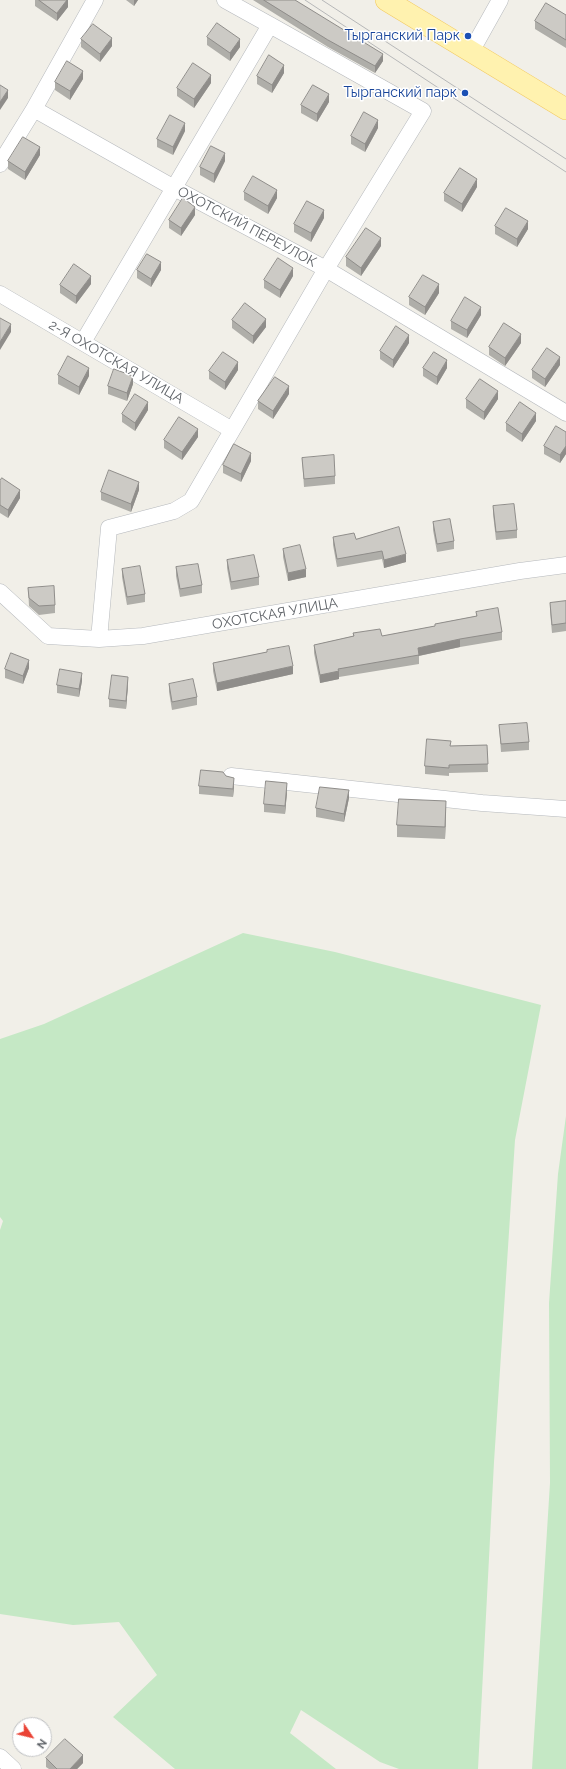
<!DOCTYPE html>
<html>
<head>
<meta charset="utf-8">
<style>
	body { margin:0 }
	#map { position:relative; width:566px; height:1769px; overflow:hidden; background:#f1efe8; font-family:Raleway,sans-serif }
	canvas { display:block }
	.north { position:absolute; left:12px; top:1717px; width:40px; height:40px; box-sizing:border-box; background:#fff; border:1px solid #bfc1c3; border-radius:50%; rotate:125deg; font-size:11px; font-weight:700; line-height:16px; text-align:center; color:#5f6368 }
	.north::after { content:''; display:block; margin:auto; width:14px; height:18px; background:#ea4335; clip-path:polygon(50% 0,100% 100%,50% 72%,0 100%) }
</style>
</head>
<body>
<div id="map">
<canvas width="566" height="1769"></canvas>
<div class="north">N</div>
</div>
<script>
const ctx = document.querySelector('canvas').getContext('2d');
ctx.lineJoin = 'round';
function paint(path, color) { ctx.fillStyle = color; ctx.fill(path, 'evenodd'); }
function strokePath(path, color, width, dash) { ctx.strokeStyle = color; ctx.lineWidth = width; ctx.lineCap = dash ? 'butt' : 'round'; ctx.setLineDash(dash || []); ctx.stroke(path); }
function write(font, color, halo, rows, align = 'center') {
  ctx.font = font + ' Raleway,sans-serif'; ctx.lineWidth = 3; ctx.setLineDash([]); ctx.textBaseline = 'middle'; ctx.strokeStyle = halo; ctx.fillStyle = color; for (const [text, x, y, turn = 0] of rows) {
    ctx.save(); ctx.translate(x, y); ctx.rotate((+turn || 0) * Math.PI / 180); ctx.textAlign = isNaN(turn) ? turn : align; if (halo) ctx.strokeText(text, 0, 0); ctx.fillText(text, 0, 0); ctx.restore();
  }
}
paint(new Path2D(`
	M243,933L335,952L541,1005L515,1140L494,1462L478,1769H399L380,1762L301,1710L290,1733L336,1769H175L113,1717L157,1675L119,1622L73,1625L0,1614V1230L3,1221L0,1217V1039L44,1024Z
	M566,1116V1769H532L550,1483L549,1303L558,1174Z`), '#c5e8c5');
const minor = new Path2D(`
	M95,0L34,109L174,188L326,269L566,413
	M472,50L500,0
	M0,164L34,109
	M0,294L232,430
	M83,342L270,25L225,0
	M0,592L48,636L99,639L143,636L520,571L566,565
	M99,639L109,528L174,511L191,501L326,269L423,111L270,25
	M231,776L482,803L566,809
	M0,1757L13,1769`);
const major = new Path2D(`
	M386,0L566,109`);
strokePath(minor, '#b5b8bc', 17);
strokePath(major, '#f2c960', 22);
strokePath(minor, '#fff', 16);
strokePath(major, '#fff2af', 21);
strokePath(new Path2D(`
	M305,0L566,172
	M322,0L566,159`), '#b6b7b8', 1);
paint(new Path2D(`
	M35,0H68V7L57,21L35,6Z
	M126,0H138L134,6Z
	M253,0H295L383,61L375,73L328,47Z
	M566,15V48L535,29V21Z
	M207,37L240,47L230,61L207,45Z
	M81,39L112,46L100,62L81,47Z
	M284,73L272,93L257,84V76Z
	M83,79L70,100L55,90V82Z
	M211,83L194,108L177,96V88Z
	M329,102L317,122L301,113V105Z
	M378,128L365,152L351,144V136Z
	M185,131L173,155L157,147V139Z
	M40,155L25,180L8,169V161Z
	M225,161L214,183L200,175V167Z
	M477,187L462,212L444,201V193Z
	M244,192L277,198L268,214L244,200Z
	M195,215L181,236L169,228V220Z
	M324,218L311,242L294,232V224Z
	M495,226L528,229L517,247L495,234Z
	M381,246L361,276L346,266V257Z
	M137,270H161L151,287L137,278Z
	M293,276L280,298L264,288V280Z
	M91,284L76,304L60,293V285Z
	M439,293L425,315L409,305V297Z
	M481,315L467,338L451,329V321Z
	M232,320L266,327L253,344L232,328Z
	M409,343L393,368L380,359V351Z
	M521,343L505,366L489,355V347Z
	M560,365L545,387L532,378V370Z
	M423,368H447L437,385L423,376Z
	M238,370L225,390L209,379V371Z
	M58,375L89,376L79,395L58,384Z
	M133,384L127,401L108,394V386Z
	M289,394L273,419L258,409V401Z
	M466,399H498L484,420L466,408Z
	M148,410L135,431L122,422V414Z
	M536,421L522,442L506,431V423Z
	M566,432V454L560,463L544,454V446Z
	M198,437L182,460L164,448V440Z
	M302,458L335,476V484L304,487Z
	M251,461L241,482L223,473V465Z
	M0,481L20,498L8,518L0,513Z
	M139,490L131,512L101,500V492Z
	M493,506L517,530V538L496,540L493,514Z
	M433,522L454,541V549L437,552L433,530Z
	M333,537L356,539L406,562L384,568L382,559L337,567L333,545Z
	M283,549L306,577L288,581L283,557Z
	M227,560L259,577V585L231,590L227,568Z
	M176,567L202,585V593L180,597L176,576Z
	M122,569L145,594V602L127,605L122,577Z
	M28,588L55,605V613L39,615L29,606Z
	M566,601V631L552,633L550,611V603Z
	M476,612L502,632V640L460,647L419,656V664L339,677V679L320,683L314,653V645L353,636V633L382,636L435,626V624L476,616Z
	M267,652L293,674L217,691L213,671V663Z
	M29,668L23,684L5,678V669Z
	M82,681L79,697L57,693V685Z
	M169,684L197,697V705L172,710L169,692Z
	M128,685L126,709L109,707V699Z
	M499,725L529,742V750L501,752Z
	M487,745L488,772L449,773V776L425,774V766L451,746Z
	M199,786H234L233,797L199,794Z
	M287,792L285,814L264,812V804Z
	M349,798L344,822L316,817V808Z
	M446,813L445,839L397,837V825Z
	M46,1758L83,1763L77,1769H49L46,1767Z`), '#afaea9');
paint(new Path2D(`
	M67,0H68V7L57,21V13Z
	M134,0H138L134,6Z
	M112,38V46L100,62V54Z
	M240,39V47L230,61V53Z
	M383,54V61L375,73V66Z
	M284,65V73L272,93V85Z
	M83,71V79L70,100V91Z
	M211,75V83L194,108V99Z
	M8,90V98L0,110V102Z
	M329,94V102L317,122V114Z
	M378,120V128L365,152V144Z
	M185,123V131L173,155V147Z
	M40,147V155L25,180V172Z
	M225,153V161L214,183V174Z
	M477,179V187L462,212V204Z
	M277,190V198L268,214V206Z
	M195,207V215L181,236V228Z
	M324,210V218L311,242V233Z
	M528,221V229L517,247V239Z
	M381,238V246L361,276V268Z
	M161,262V270L151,287V279Z
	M293,268V276L280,298V290Z
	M91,276V284L76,304V296Z
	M439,284V293L425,315V307Z
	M481,307V315L467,338V330Z
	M266,319V327L253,344V336Z
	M11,324V332L0,350V342Z
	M521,334V343L505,366V358Z
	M409,335V343L393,368V360Z
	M560,357V365L545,387V379Z
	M447,360V368L437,385V377Z
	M238,362V370L225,390V382Z
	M89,368V376L79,395V387Z
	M133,376V384L127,401V393Z
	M289,386V394L273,419V411Z
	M498,391V399L484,420V412Z
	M148,402V410L135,431V423Z
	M536,413V421L522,442V434Z
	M198,429V437L182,460V452Z
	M566,446V454L560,463V455Z
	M251,453V461L241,482V474Z
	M139,482V490L131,512V504Z
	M20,490V498L8,518V510Z
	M406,554V562L384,568V560Z
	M306,569V577L288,581V573Z
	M460,639V647L418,656V648Z
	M29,660V668L23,684V676Z
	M293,666V674L217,691V683Z
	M339,671V679L320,683V675Z
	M82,673V681L79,697V689Z
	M128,677V685L126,709V701Z
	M234,778V786L233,797V789Z
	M287,783V792L285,814V806Z
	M349,790V798L344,822V814Z
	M446,801V813L445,839V827Z
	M83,1755V1763L77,1769H70Z`), '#8f8d8a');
const building = new Path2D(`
	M39,0H67L57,13Z
	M264,0H295L383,54L375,66L328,40Z
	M546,3L566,15V40L535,21Z
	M217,23L240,39L230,53L207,37Z
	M93,24L112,38L100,54L81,39Z
	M269,55L284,65L272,85L257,76Z
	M67,61L83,71L70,91L55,82Z
	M193,63L211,75L194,99L177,88Z
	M0,85L8,90L0,102Z
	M313,85L329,94L317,114L301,105Z
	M364,112L378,120L365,144L351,136Z
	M170,115L185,123L173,147L157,139Z
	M23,137L40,147L25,172L8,161Z
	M211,146L225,153L214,174L200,167Z
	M460,168L477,179L462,204L444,193Z
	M253,176L277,190L268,206L244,192Z
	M183,198L195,207L181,228L169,220Z
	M307,201L324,210L311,233L294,224Z
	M506,208L528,221L517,239L495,226Z
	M366,228L381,238L361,268L346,257Z
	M147,254L161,262L151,279L137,270Z
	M278,258L293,268L280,290L264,280Z
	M74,264L91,276L76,296L60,285Z
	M423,275L439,284L425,307L409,297Z
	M465,297L481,307L467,330L451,321Z
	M245,303L266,319L253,336L232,320Z
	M0,318L11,324L0,342Z
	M504,323L521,334L505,358L489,347Z
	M396,326L409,335L393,360L380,351Z
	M547,348L560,357L545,379L532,370Z
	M223,352L238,362L225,382L209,371Z
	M434,352L447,360L437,377L423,368Z
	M68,356L89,368L79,387L58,375Z
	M114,369L133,376L127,393L108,386Z
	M275,377L289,386L273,411L258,401Z
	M480,379L498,391L484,412L466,399Z
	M135,394L148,402L135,423L122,414Z
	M520,402L536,413L522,434L506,423Z
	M179,417L198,429L182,452L164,440Z
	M556,426L566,432V446L560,455L544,446Z
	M234,444L251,453L241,474L223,465Z
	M334,455L335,476L304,479L302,458Z
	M109,470L139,482L131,504L101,492Z
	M2,478L20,490L8,510L0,505V481Z
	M514,504L517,530L496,532L493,506Z
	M450,519L454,541L437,544L433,522Z
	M399,527L406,554L384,560L382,551L337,559L333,537L354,533L356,539Z
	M300,545L306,569L288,573L283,549Z
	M254,555L259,577L231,582L227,560Z
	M198,564L202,585L180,589L176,567Z
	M140,566L145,594L127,597L122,569Z
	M54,586L55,605L39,606L29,598L28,588Z
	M566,601V623L552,625L550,603Z
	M498,608L502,632L460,639L418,648L419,655L338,669L339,671L320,675L314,645L354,636L353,633L380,629L382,636L435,626V624L477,616L476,612Z
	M289,646L293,666L217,683L213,663L267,652V650Z
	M11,653L29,660L23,676L5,669Z
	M60,669L82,673L79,689L57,685Z
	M112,675L128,677L126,701L109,699Z
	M193,679L197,697L172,702L169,684Z
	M527,723L529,742L501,744L499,725Z
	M427,739L451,741L450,746L487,745L488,764L449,765V768L425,766Z
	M201,770L223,772L226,776L234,778L233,789L199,786Z
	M266,781L287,783L285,806L264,804Z
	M320,787L349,790L344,814L316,808Z
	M399,799L446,801L445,827L397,825Z
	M65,1739L83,1755L70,1769H57L46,1758Z`);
paint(building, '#cccac5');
strokePath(building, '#8f8d8a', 1);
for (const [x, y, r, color] of [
	[468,36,4,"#1a4fb4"],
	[465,93,4,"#1a4fb4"]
]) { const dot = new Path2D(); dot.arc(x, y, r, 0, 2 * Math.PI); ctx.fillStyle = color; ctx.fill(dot); strokePath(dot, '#fff', 1.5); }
write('14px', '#164399', '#fff', [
	["Тырганский Парк",460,36],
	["Тырганский парк",457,93]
], 'right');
write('14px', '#5f6368', '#fff', [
	["ОХОТСКИЙ ПЕРЕУЛОК",247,227,28],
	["2-Я ОХОТСКАЯ УЛИЦА",116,362,30],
	["ОХОТСКАЯ УЛИЦА",275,614,-10]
]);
</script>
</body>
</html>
